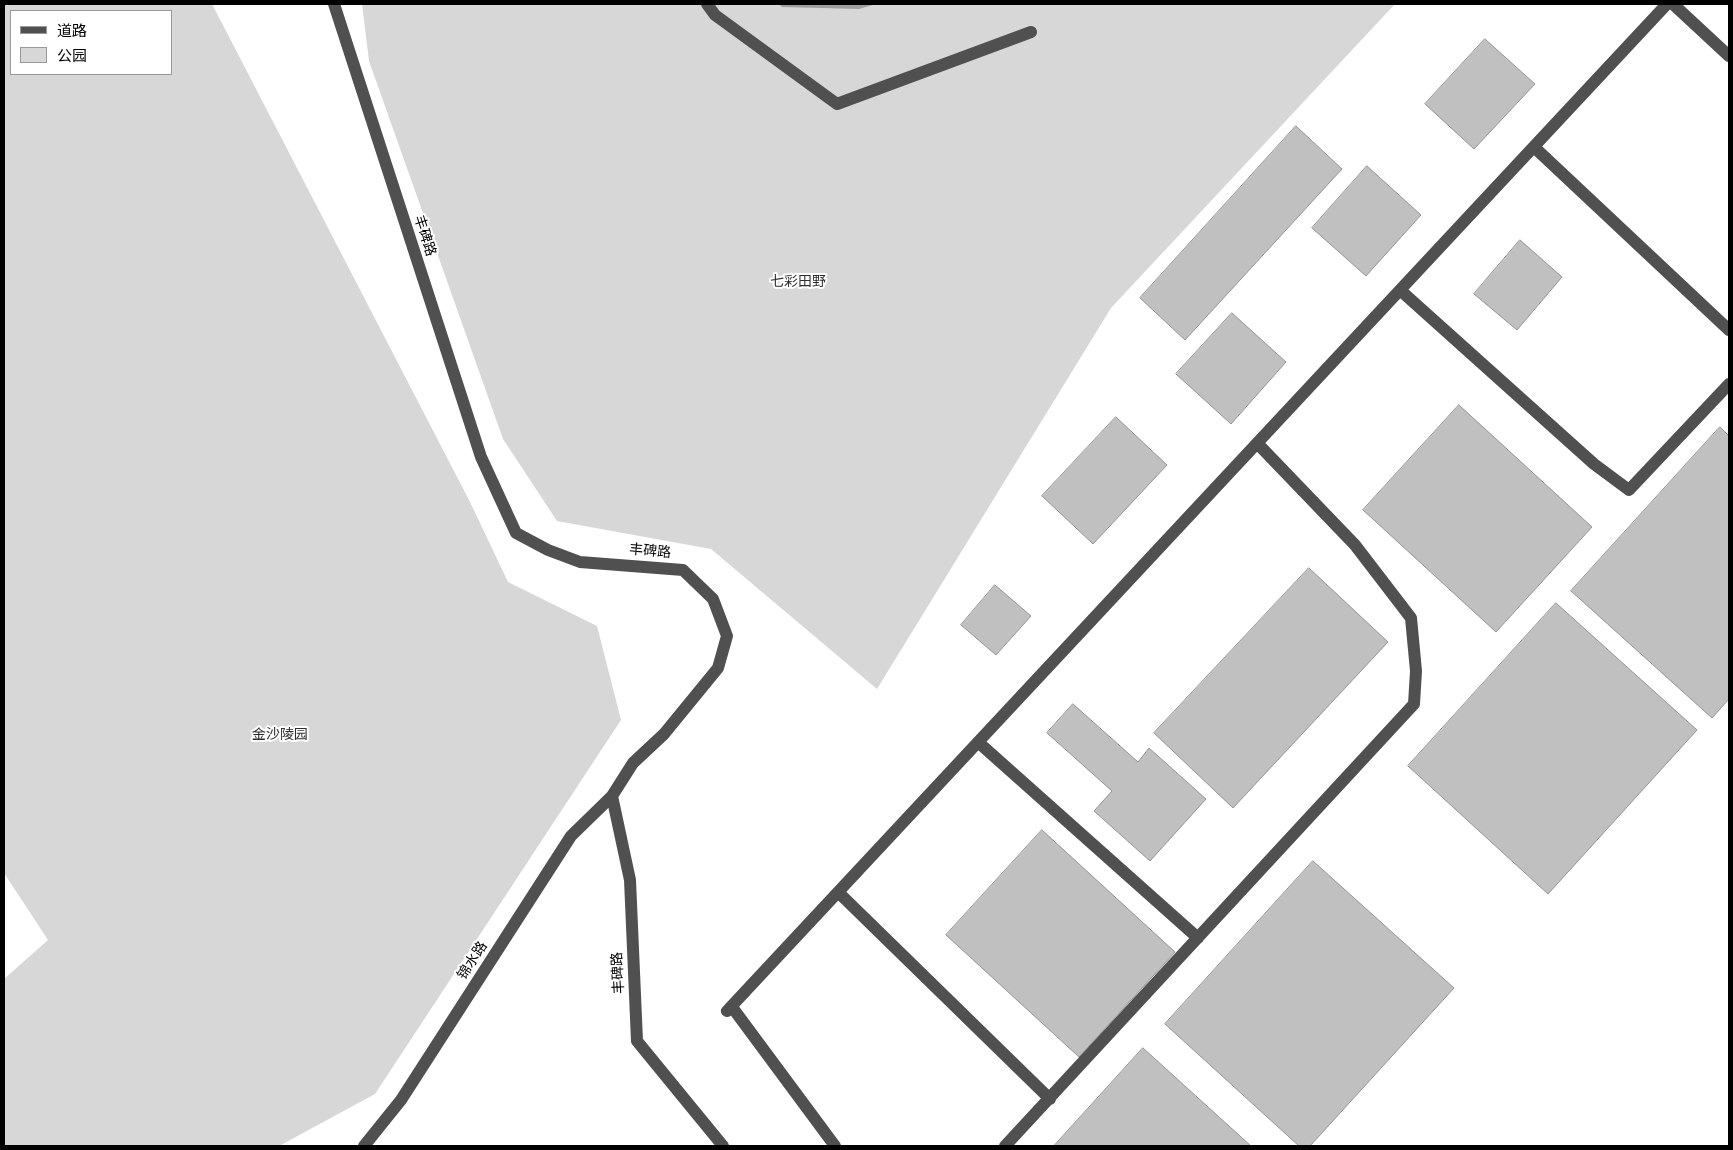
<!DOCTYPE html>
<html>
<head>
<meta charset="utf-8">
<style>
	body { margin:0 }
	#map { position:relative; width:1733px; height:1150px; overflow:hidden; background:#fff; font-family:"Nunito Sans","Noto Sans SC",sans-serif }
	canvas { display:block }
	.frame { position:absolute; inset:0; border:5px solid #000; pointer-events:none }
	.legend { position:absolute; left:10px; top:10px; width:162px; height:65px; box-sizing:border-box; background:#fff; border:1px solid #999; margin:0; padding:6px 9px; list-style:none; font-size:15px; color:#000 }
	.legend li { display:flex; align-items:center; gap:10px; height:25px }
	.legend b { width:25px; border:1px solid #999 }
</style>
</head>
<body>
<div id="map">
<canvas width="1733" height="1150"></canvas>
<div class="frame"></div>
<ul class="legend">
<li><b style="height:6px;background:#505050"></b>道路</li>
<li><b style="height:14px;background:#d7d7d7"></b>公园</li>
</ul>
</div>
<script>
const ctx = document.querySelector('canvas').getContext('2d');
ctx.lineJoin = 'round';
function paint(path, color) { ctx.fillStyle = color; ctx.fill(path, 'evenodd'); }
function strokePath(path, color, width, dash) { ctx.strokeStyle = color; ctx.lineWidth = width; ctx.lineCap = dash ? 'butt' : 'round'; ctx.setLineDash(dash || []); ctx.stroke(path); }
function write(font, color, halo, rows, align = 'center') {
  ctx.font = font + ' "Nunito Sans","Noto Sans SC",sans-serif'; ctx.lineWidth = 4; ctx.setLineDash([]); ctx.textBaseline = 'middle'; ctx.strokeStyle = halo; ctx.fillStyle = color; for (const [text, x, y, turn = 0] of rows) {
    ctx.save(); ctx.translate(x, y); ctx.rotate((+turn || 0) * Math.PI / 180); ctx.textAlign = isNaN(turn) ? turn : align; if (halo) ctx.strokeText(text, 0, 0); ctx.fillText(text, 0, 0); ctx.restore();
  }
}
paint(new Path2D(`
	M4,4H212L470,502L508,582L597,626L621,720L375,1094L279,1146H4V979L48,940L4,873ZM11,11H171V74H11Z
	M362,4H1395L1111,308L877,689L711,549L557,521L503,439L369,61Z`), '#d7d7d7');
paint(new Path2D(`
	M778,4H876L859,9L782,7Z`), '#9e9e9e');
const building = new Path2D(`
	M1485,39L1535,84L1474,149L1425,104Z
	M1296,126L1342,169L1185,340L1140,298Z
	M1367,166L1421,215L1366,276L1312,228Z
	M1520,240L1562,277L1517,330L1474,294Z
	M1232,313L1286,362L1231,424L1176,374Z
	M1459,405L1592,527L1496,632L1363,510Z
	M1116,417L1167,465L1093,544L1042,496Z
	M1720,427L1729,436V699L1712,718L1571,591Z
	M1309,568L1388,642L1233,808L1154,733Z
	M995,585L1031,616L996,655L961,625Z
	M1556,603L1697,730L1548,894L1408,766Z
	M1073,704L1138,762L1149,748L1206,799L1150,861L1094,811L1112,791L1047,733Z
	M1042,830L1175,952L1079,1057L946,935Z
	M1313,861L1454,988L1310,1146H1299L1165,1024Z
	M1143,1048L1251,1146H1054Z`);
paint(building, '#c0c0c0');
strokePath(building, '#949494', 1);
strokePath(new Path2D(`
	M334,4L481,457L516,533L548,550L580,562L683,570L713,599L727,636L718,668L664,734L633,763L612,796L630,880L637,1041L723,1146
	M707,4L715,15L837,104L1031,32
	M1673,4L1729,56
	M1534,147L1729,330
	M1400,290L1594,464L1629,490L1729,384
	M978,742L1198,938
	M838,892L1050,1099
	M364,1146L401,1100L571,836L612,796
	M835,1146L732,1007L727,1011L1667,4
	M1005,1146L1414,704L1416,671L1411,618L1355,545L1257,443`), '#505050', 12);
write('14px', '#000', '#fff', [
	["丰碑路",424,236,72],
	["丰碑路",650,552,5],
	["锦水路",473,961,-57],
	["丰碑路",619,973,-93]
]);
write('14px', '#2e2e2e', '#fff', [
	["七彩田野",798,283],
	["金沙陵园",280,736]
]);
</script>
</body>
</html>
